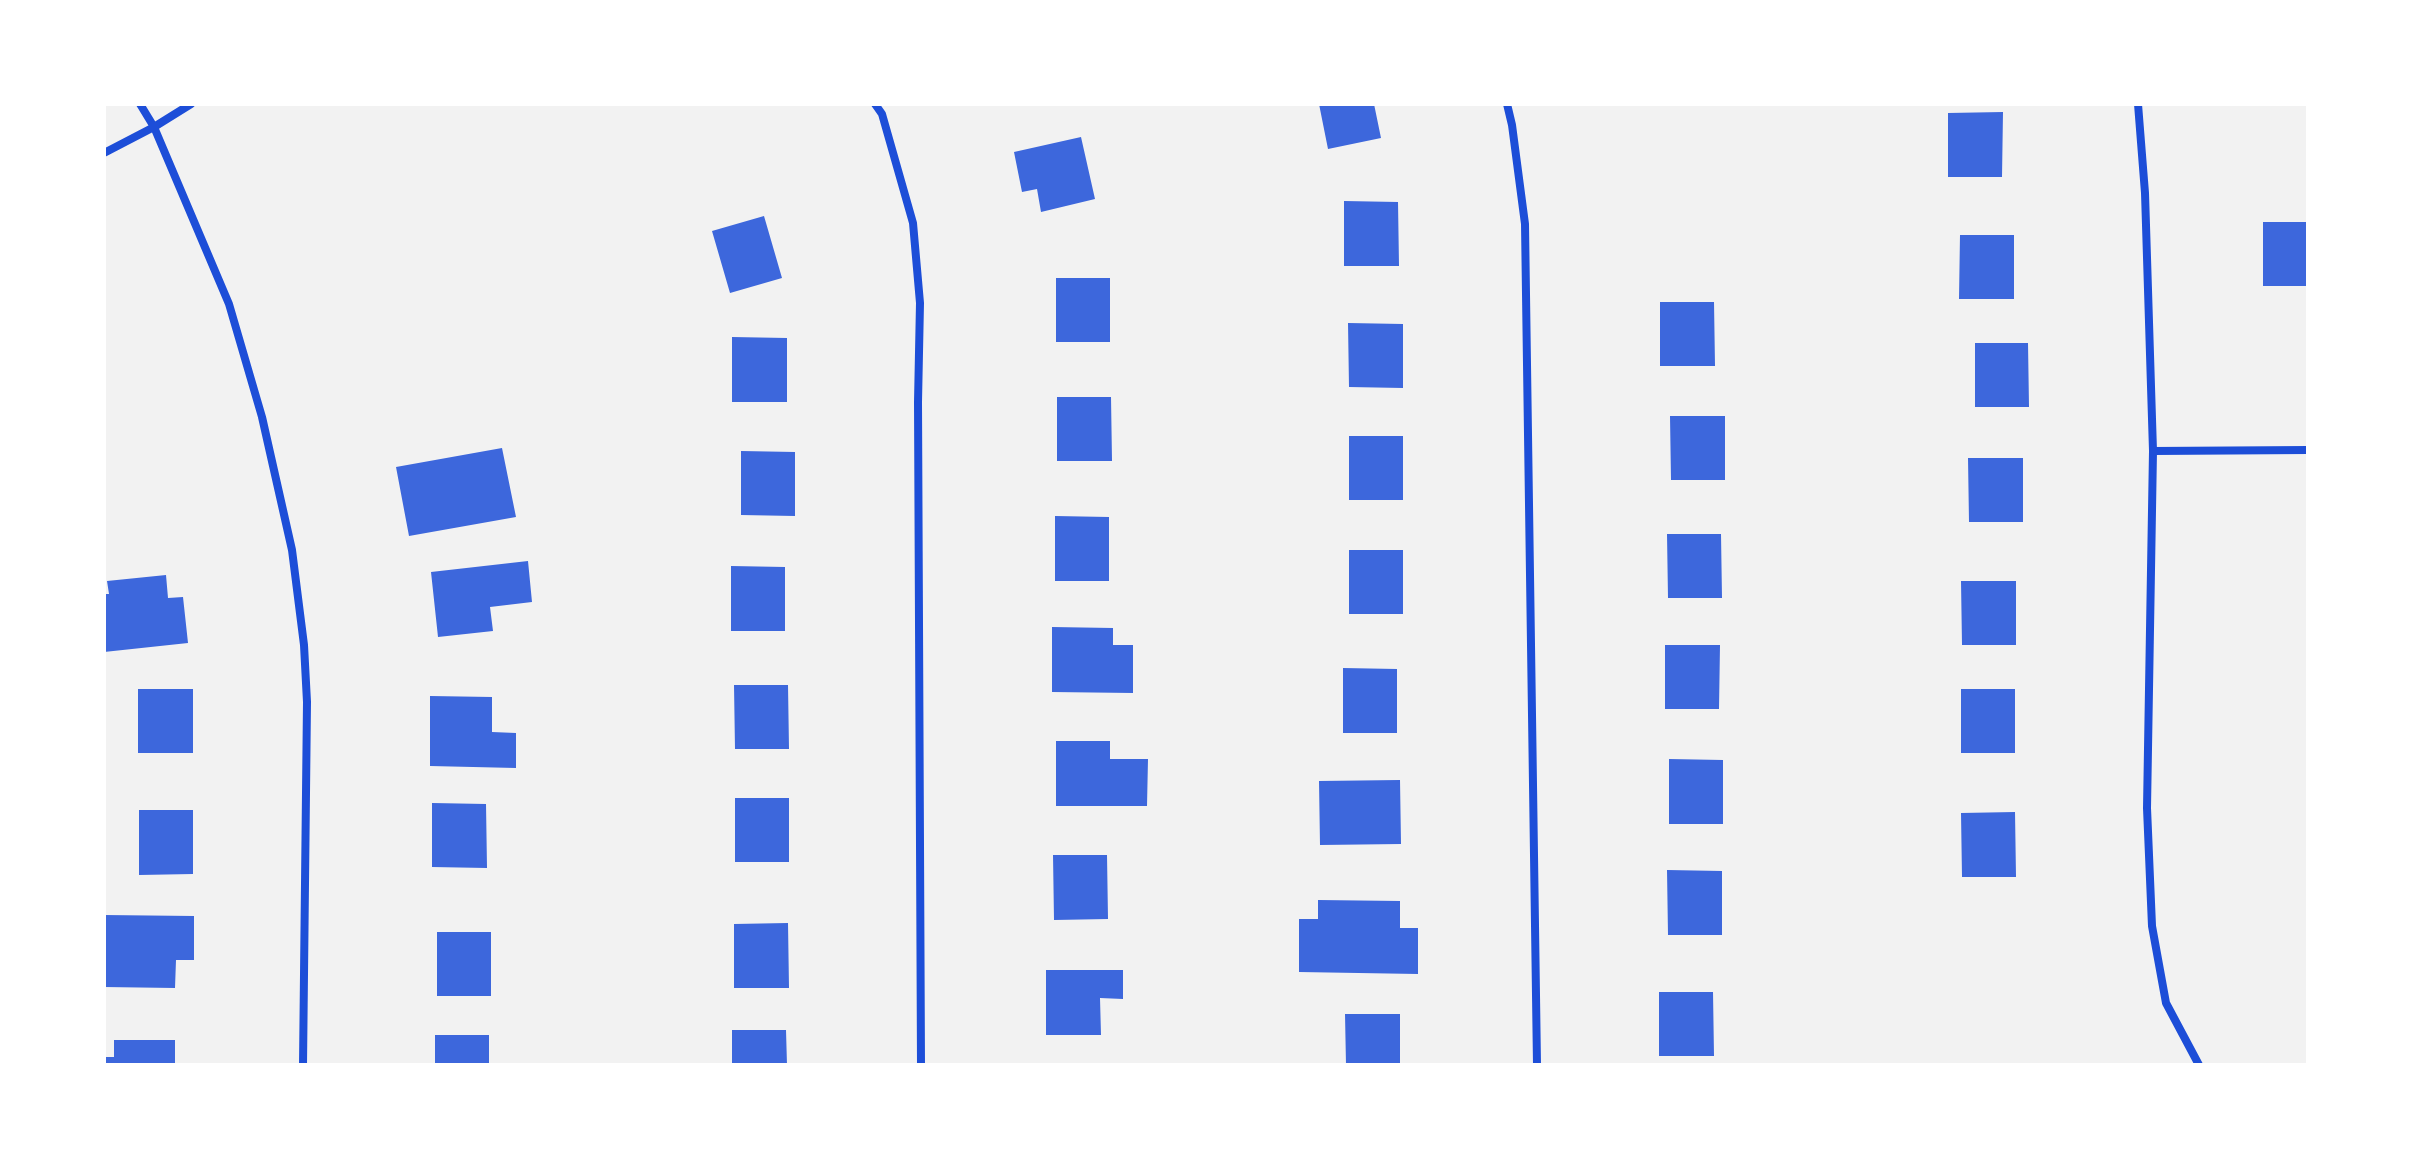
<!DOCTYPE html>
<html>
<head>
<meta charset="utf-8">
<style>
	body { margin:0 }
	#map { position:relative; width:2412px; height:1169px; overflow:hidden; background:#f2f2f2; font-family:"Source Serif 4",serif }
	canvas { display:block }
	.frame { position:absolute; inset:0; border:106px solid #fff; pointer-events:none }
</style>
</head>
<body>
<div id="map">
<canvas width="2412" height="1169"></canvas>
<div class="frame"></div>
</div>
<script>
const ctx = document.querySelector('canvas').getContext('2d');
ctx.lineJoin = 'round';
function paint(path, color) { ctx.fillStyle = color; ctx.fill(path, 'evenodd'); }
function strokePath(path, color, width, dash) { ctx.strokeStyle = color; ctx.lineWidth = width; ctx.lineCap = dash ? 'butt' : 'round'; ctx.setLineDash(dash || []); ctx.stroke(path); }
paint(new Path2D(`
	M1319,104H1374L1381,138L1328,149Z
	M2003,112L2002,177H1948V113Z
	M1081,137L1095,199L1041,212L1037,189L1022,192L1014,152Z
	M1344,201L1398,202L1399,266H1344Z
	M764,216L782,278L730,293L712,231Z
	M2263,222H2308V286H2263Z
	M1960,235H2014V299H1959Z
	M1056,278H1110V342H1056Z
	M1660,302H1714L1715,366H1660Z
	M1348,323L1403,324V388L1349,387Z
	M732,337L787,338V402H732Z
	M1975,343H2028L2029,407H1975Z
	M1057,397H1111L1112,461H1057Z
	M1670,416H1725V480H1671Z
	M1349,436H1403V500H1349Z
	M502,448L516,517L409,536L396,467Z
	M741,451L795,452V516L741,515Z
	M1968,458H2023V522H1969Z
	M1055,516L1109,517V581H1055Z
	M1667,534H1721L1722,598H1668Z
	M1349,550H1403V614H1349Z
	M528,561L532,602L490,607L493,631L438,637L431,572Z
	M731,566L785,567V631H731Z
	M166,575L168,598L183,597L188,643L104,652V594H109L107,581Z
	M1961,581H2016V645H1962Z
	M1052,627L1113,628V645H1133V693L1052,692Z
	M1665,645H1720L1719,709H1665Z
	M1343,668L1397,669V733H1343Z
	M734,685H788L789,749H735Z
	M138,689H193V753H138Z
	M1961,689H2015V753H1961Z
	M430,696L492,697V732L516,733V768L430,766Z
	M1056,741H1110V759H1148L1147,806H1056Z
	M1669,759L1723,760V824H1669Z
	M1400,780L1401,844L1320,845L1319,781Z
	M735,798H789V862H735Z
	M432,803L486,804L487,868L432,867Z
	M139,810H193V874L139,875Z
	M2015,812L2016,877H1962L1961,813Z
	M1053,855H1107L1108,919L1054,920Z
	M1667,870L1722,871V935H1668Z
	M1318,900L1400,901V928H1418V974L1299,972V919H1318Z
	M104,915L194,916V960H176L175,988L104,987Z
	M788,923L789,988H734V924Z
	M437,932H491V996H437Z
	M1046,970H1123V999L1100,998L1101,1035H1046Z
	M1659,992H1713L1714,1056H1659Z
	M1345,1014H1400V1065H1346Z
	M732,1030H786L787,1065H732Z
	M435,1035H489V1065H435Z
	M114,1040H175V1065H104V1057H114Z`), '#3d67dc');
strokePath(new Path2D(`
	M140,104L154,127L229,304L262,417L292,550L304,645L307,702L303,1065
	M875,104L882,114L913,223L920,303L918,402L921,1065
	M1507,104L1512,125L1525,224L1537,1065
	M2138,104L2145,193L2153,451L2147,808L2152,926L2166,1003L2199,1065
	M104,153L154,127L191,104
	M2153,451L2308,450`), '#1d4ed8', 8);
</script>
</body>
</html>
